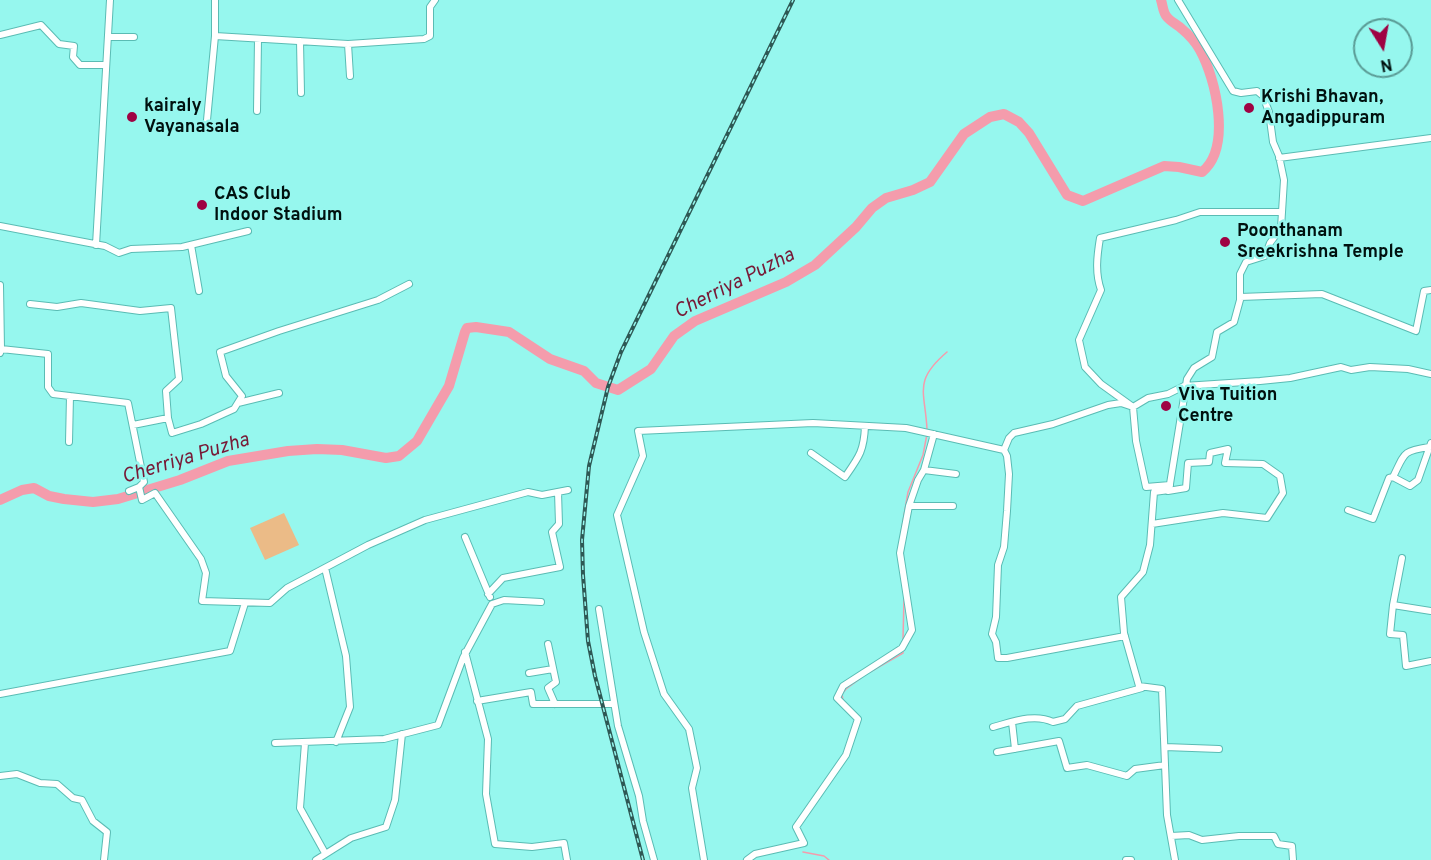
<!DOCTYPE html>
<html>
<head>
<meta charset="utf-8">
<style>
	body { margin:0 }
	#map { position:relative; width:1431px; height:860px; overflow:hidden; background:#96f7ee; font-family:Overpass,sans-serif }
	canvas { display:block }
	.north { position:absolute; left:1353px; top:18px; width:60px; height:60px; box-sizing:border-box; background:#96f7ee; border:2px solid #5a9b95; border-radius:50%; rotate:169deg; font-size:16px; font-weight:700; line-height:24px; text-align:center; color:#00110f }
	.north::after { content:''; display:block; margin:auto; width:21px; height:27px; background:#9f0243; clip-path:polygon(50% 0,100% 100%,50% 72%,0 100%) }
</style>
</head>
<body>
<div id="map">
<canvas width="1431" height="860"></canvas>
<div class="north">N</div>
</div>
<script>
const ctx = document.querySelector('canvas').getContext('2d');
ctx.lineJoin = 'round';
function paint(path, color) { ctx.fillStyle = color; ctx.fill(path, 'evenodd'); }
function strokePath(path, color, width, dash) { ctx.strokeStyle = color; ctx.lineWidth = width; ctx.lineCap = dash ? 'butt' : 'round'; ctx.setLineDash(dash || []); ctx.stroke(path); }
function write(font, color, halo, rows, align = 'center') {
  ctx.font = font + ' Overpass,sans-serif'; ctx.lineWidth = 5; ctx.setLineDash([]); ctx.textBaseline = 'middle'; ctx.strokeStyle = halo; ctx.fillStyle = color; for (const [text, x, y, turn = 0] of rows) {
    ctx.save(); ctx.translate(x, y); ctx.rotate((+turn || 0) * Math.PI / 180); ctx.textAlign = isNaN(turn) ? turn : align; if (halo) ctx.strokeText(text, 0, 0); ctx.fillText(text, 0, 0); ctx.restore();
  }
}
paint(new Path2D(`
	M284,513L299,545L265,560L250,528Z`), '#ebbb87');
strokePath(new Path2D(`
	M927,429C925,391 913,381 947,352
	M901,533L908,492L923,455L927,434
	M903,640L904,597
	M870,672L903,653V651
	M843,701L842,694L846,689L861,678
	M803,852L824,856L829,860`), '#f49cac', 1.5);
strokePath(new Path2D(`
	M0,500L22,490L34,488L49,496L64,499L93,502L118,499L180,480L228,461L288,451L317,449L342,450L386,458L399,456L417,441L449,386L465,332L467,328L476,327L509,332L550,359L584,371L596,383L618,390L651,369L674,336L695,321L786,282L815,265L856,227L872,208L886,198L913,190L930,182L964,134L990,117L1004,114L1019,122L1029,133L1067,195L1083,201L1164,166L1179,167L1202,172C1232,148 1216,79 1200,50C1196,43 1188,34 1182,29C1178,25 1171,22 1167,17C1163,13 1163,6 1161,0`), '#f49cac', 10);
const minor = new Path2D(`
	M215,0V36L348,44L350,76
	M0,35L41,25L59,44L74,46L73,57L80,65H106
	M108,37H134
	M300,41L301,93
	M348,44L424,39L430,36V7L435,0
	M257,111L258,39
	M207,120L215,36
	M1279,158L1431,138
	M0,226L105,246L119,253L131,249L182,247L248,231
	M96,245L110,0
	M191,245L199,291
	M0,285L1,349
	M1240,297L1322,294L1416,331L1424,291L1431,290
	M30,304L57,307L81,303L140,311L171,308L179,379L166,391L168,418
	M0,353L1,349L48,354V387L53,394L128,403L144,482L139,487L129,491
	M238,403L279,393
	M133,425L168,418L172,433L201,424L234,409L242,396L226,376L220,352L279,331L378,300L409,284
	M69,442L70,396
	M1004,450L1007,456L1009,474L1007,511L1004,547L998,565L996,617L992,634L996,642L998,658H1007L1125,636
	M811,453L845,477C859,457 864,451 865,426
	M924,470L956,474
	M1393,477C1405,453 1402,451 1429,447
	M1170,485L1146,487L1136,441L1133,407L1101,384L1085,367L1079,340L1101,290C1095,273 1097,256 1100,238L1176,220L1200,212H1281
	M139,487L142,500L155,493L201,559L206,573L202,601L270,603L287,588L368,545L425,520L528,492L542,495L568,490
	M909,506H953
	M1348,510L1373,519L1389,478L1393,477L1410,486L1418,480L1431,443
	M1152,524L1223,513L1267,518L1283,493L1280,476L1263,464L1225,463L1228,449L1210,453L1209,462L1188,463L1186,488L1168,491
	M465,537L490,597
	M1402,558L1393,605L1431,611
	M325,568L346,656L350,707L336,742
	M488,594L503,578L560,567L552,532L559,524L558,492
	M1393,605L1390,634L1403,635L1406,666L1431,661
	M599,609L618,726L639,796L643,821L654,860
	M548,644L556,682L548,688L555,704
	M465,652L488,739L486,794L495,844L532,847L564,843L567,860
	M529,673L553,669
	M0,694L230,651L245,603
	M477,701L531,692L533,704H614
	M1012,722L1015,749
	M993,727C1012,722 1034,713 1053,722L1065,719L1077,706L1142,688
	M275,743L384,739L438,725L463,658L492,604L504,600L541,602
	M305,743L300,808L325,853
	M1165,747L1219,749
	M997,752L1059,741L1067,768L1087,765L1127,776L1135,769L1165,765
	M0,776L17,774L40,783L57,784L73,798L82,800L93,821L107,832L104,860
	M1171,836L1189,835L1202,840L1239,836H1274L1278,844L1292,846L1293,860
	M316,860L351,838L386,827L395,800L402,734
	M704,860L692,788L697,768L689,729L664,694L644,632L617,515L643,456L638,431L813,423L906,428L1004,450L1009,438L1014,433L1053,424L1108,405L1121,403L1133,407L1148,398L1168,394L1184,386L1260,381L1290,378L1341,367L1351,370L1370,367L1408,369L1431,374
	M747,860L755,854L804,843L796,827L846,755L858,719L837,698L843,686L902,648L912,630L900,553L909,506L918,480L924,470L934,434
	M1126,860H1131
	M1175,860L1167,815L1162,689L1139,686L1124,633L1121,597L1143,572L1150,545L1154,492L1169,490L1187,379L1194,368L1212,357L1217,332L1234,322L1240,300V274L1246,262L1265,256L1270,243L1281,228L1284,180L1279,156L1273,142L1269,112L1263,96L1257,91L1241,93L1233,91L1178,0`);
strokePath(minor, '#5abcb4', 8);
strokePath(minor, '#fff', 6);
const rail = new Path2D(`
	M643,860L595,676L588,641L583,575L582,540L589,466L608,387L621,352L793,0`);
strokePath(rail, '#2e5854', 4);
strokePath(rail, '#96f7ee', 1.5, [4.5]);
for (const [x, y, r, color] of [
	[1249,108,6,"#9f0243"],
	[132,117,6,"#9f0243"],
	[202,205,6,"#9f0243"],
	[1225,242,6,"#9f0243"],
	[1166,406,6,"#9f0243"]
]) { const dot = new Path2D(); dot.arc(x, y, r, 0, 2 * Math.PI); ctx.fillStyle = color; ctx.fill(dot); strokePath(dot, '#96f7ee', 2); }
write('bold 18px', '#00110f', '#96f7ee', [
	["Krishi Bhavan,",1261,98],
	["Angadippuram",1261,119],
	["kairaly",144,107],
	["Vayanasala",144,128],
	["CAS Club",214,195],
	["Indoor Stadium",214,216],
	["Poonthanam",1237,232],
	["Sreekrishna Temple",1237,253],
	["Viva Tuition",1178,396],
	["Centre",1178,417]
], 'left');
write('italic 20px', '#781936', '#96f7ee', [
	["Cherriya Puzha",735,285,-27],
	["Cherriya Puzha",186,460,-17]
]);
</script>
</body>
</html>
